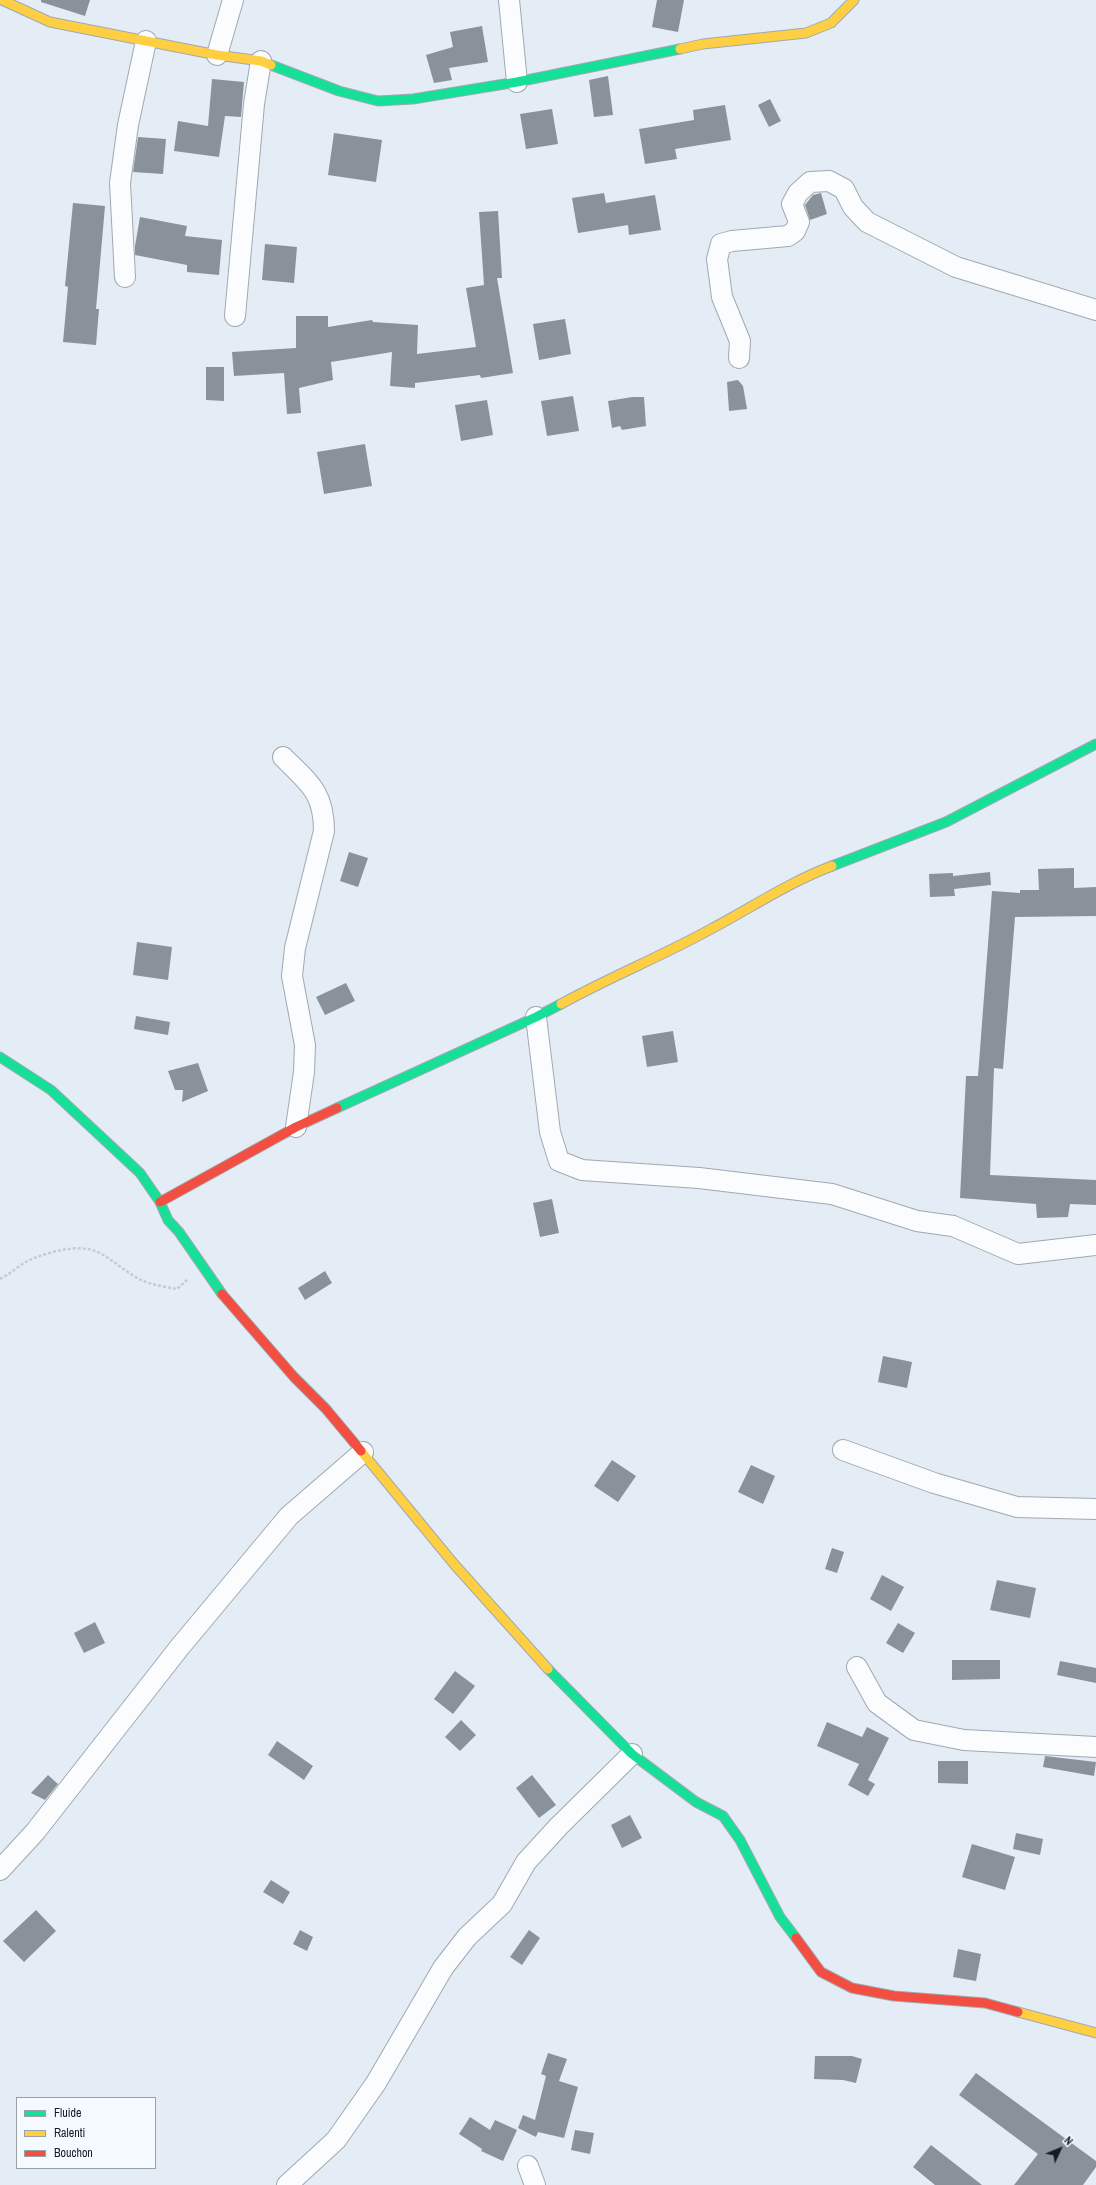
<!DOCTYPE html>
<html>
<head>
<meta charset="utf-8">
<style>
	body { margin:0 }
	#map { position:relative; width:1096px; height:2185px; overflow:hidden; background:#e4edf6; font-family:"Archivo Narrow",sans-serif }
	canvas { display:block }
	.legend { position:absolute; left:16px; top:2097px; width:140px; height:72px; box-sizing:border-box; background:#f4faff; border:1px solid #9aa1a8; margin:0; padding:5px 7px; list-style:none; font-size:12px; color:#121c25 }
	.legend li { display:flex; align-items:center; gap:8px; height:20px }
	.legend b { width:20px; border:1px solid #9aa1a8 }
	.north { position:absolute; left:1040px; top:2129px; width:40px; height:40px; -webkit-text-stroke:3px #f4faff; paint-order:stroke; rotate:46deg; font-size:11px; font-weight:700; line-height:16px; text-align:center; color:#121c25 }
	.north::after { content:''; display:block; margin:auto; width:14px; height:18px; background:#121c25; clip-path:polygon(50% 0,100% 100%,50% 72%,0 100%) }
</style>
</head>
<body>
<div id="map">
<canvas width="1096" height="2185"></canvas>
<ul class="legend">
<li><b style="height:5px;background:#16e098"></b>Fluide</li>
<li><b style="height:5px;background:#ffcf43"></b>Ralenti</li>
<li><b style="height:5px;background:#f24e42"></b>Bouchon</li>
</ul>
<div class="north">N</div>
</div>
<script>
const ctx = document.querySelector('canvas').getContext('2d');
ctx.lineJoin = 'round';
function paint(path, color) { ctx.fillStyle = color; ctx.fill(path, 'evenodd'); }
function strokePath(path, color, width, dash) { ctx.strokeStyle = color; ctx.lineWidth = width; ctx.lineCap = dash ? 'butt' : 'round'; ctx.setLineDash(dash || []); ctx.stroke(path); }
paint(new Path2D(`
	M41,0H90L85,16L41,2Z
	M657,0H684L678,32L652,27Z
	M482,26L488,62L449,68L452,80L434,83L426,55L453,47L450,32Z
	M608,76L613,115L594,117L589,80Z
	M212,79L244,82L241,117L225,116L219,157L174,151L178,121L208,126Z
	M770,99L781,121L769,127L758,105Z
	M725,105L731,140L675,149L677,159L645,164L639,129L694,120L693,110Z
	M552,109L558,144L526,149L520,114Z
	M334,133L382,140L376,182L328,175Z
	M138,137L166,139L163,174L133,172Z
	M604,193L606,203L655,195L661,230L629,235L628,225L578,233L572,198Z
	M821,193L827,214L810,220L805,205L813,195Z
	M73,203L105,206L96,309H99L96,345L63,342L68,287L65,286Z
	M498,211L502,278H497L513,373L481,378L480,375L415,383V388L390,386L392,352L331,362L333,380L299,388L301,413L287,414L284,373L234,376L232,352L296,348V316H328V327L372,320L373,322L418,325L417,354L476,347L466,288L484,285L479,212Z
	M140,217L187,226L185,236L222,240L219,275L187,272V265L135,255V246Z
	M265,244L297,247L294,283L262,280Z
	M565,319L571,354L539,360L533,324Z
	M206,367H224V401L206,400Z
	M738,380L743,386L747,409L729,411L727,382Z
	M573,396L579,431L547,436L541,401Z
	M632,397H644L646,426L622,430L620,426L612,428L608,401Z
	M487,400L493,435L461,441L455,405Z
	M365,444L372,486L324,494L317,452Z
	M349,852L368,858L358,887L340,881Z
	M1074,868V888L1096,887V916L1015,917L1003,1069L994,1068L990,1175L1096,1180V1205L1070,1204L1068,1217L1037,1218L1036,1204L960,1198L966,1076H978L992,891L1020,893V890H1039L1038,869Z
	M990,872L991,885L954,889L955,896L930,897L929,874L953,873V876Z
	M137,942L172,947L168,980L133,975Z
	M346,983L355,1001L325,1015L316,997Z
	M136,1016L170,1022L168,1035L134,1029Z
	M673,1031L678,1062L647,1067L642,1036Z
	M198,1063L208,1091L182,1102L183,1090H175L168,1071Z
	M552,1199L559,1233L540,1237L533,1203Z
	M325,1271L332,1283L305,1300L298,1288Z
	M883,1356L912,1362L907,1388L878,1382Z
	M612,1460L636,1476L618,1502L594,1486Z
	M751,1465L775,1476L763,1504L738,1492Z
	M832,1548L844,1552L837,1573L825,1569Z
	M882,1575L904,1587L891,1611L870,1599Z
	M997,1580L1036,1588L1030,1618L990,1610Z
	M95,1622L105,1643L84,1653L74,1633Z
	M898,1623L915,1633L903,1653L886,1643Z
	M952,1660H1000V1679L952,1680Z
	M1060,1661L1096,1668V1683L1057,1675Z
	M455,1671L475,1686L453,1714L434,1699Z
	M461,1720L476,1735L460,1751L445,1737Z
	M827,1722L862,1737L867,1727L889,1738L868,1780L875,1784L868,1796L848,1785L859,1764L817,1746Z
	M277,1741L313,1766L304,1780L268,1755Z
	M1045,1756L1096,1762L1094,1776L1043,1767Z
	M938,1761H968V1784L938,1783Z
	M48,1775L58,1784L45,1800L31,1793Z
	M532,1775L556,1805L539,1818L516,1788Z
	M630,1815L642,1838L622,1848L611,1825Z
	M1016,1833L1043,1839L1040,1855L1013,1849Z
	M972,1844L1015,1857L1005,1890L962,1877Z
	M271,1880L290,1892L283,1904L263,1892Z
	M36,1910L56,1931L24,1962L3,1941Z
	M300,1930L313,1937L307,1951L293,1944Z
	M529,1930L540,1938L522,1965L510,1957Z
	M958,1949L981,1954L976,1981L953,1977Z
	M548,2053L567,2059L559,2081L578,2087L564,2138L538,2132L536,2137L518,2128L523,2115L535,2120L546,2076L541,2074Z
	M815,2056H852L862,2059L856,2083L843,2080L814,2079Z
	M976,2073L1096,2161V2167L1083,2185H1014L1038,2154L959,2095Z
	M470,2117L490,2130L495,2120L517,2130L503,2161L481,2151L482,2149L459,2134Z
	M575,2130L594,2133L590,2154L571,2150Z
	M931,2145L982,2185H935L913,2167Z`), '#89929a');
const street = new Path2D(`
	M509,0L517,82
	M217,55L233,0
	M125,277L120,183L128,125L146,41
	M235,316L254,104L261,61
	M739,358L740,341L722,297L717,259L721,244L732,241L788,236L795,231L799,222L792,204L798,193L810,182L829,181L844,189L853,207L867,222L956,267L1096,310
	M283,757C309,783 324,792 324,831L295,948L292,976L305,1045L304,1072L296,1127
	M536,1017L550,1132L559,1161L582,1170L699,1178L832,1194L917,1221L953,1226L1018,1254L1096,1245
	M843,1450L934,1483L1017,1507L1096,1509
	M857,1667L877,1703L914,1730L964,1740L1096,1747
	M0,1870L35,1832L179,1648L289,1516L363,1452
	M528,2166L535,2185
	M287,2185L336,2140L376,2083L443,1968L467,1937L502,1904L526,1862L559,1826L632,1754`);
const fast = new Path2D(`
	M271,65L339,91L378,101L413,99L517,82L680,49
	M832,866L946,822L1096,744
	M0,1057L51,1090L140,1173L160,1202L168,1220L179,1232L222,1294
	M337,1108L536,1017L561,1004
	M548,1669L632,1754L696,1802L723,1816L740,1840L780,1917L796,1938`);
const slow = new Path2D(`
	M2,0L50,22L217,55L261,61L271,65
	M680,49L703,44L806,33L831,23L854,0
	M561,1004C610,977 662,956 711,929C751,908 789,882 832,866
	M361,1451L454,1564L548,1669
	M1018,2012L1096,2033`);
const jam = new Path2D(`
	M160,1202L296,1127L337,1108
	M222,1294L294,1377L326,1409L361,1451
	M796,1938L821,1972L852,1988L894,1996L985,2003L1018,2012`);
strokePath(street, '#a0a9b1', 22);
strokePath(fast, '#a0a9b1', 11);
strokePath(slow, '#a0a9b1', 11);
strokePath(jam, '#a0a9b1', 11);
strokePath(new Path2D(`
	M0,1279C12,1273 21,1263 34,1258C53,1251 81,1243 100,1253C114,1261 127,1273 141,1280C152,1285 165,1287 177,1289L188,1279`), '#c7cbce', 2.5, [3, 2]);
strokePath(street, '#fbfcfe', 20);
strokePath(fast, '#16e098', 9);
strokePath(slow, '#ffcf43', 9);
strokePath(jam, '#f24e42', 9);
</script>
</body>
</html>
